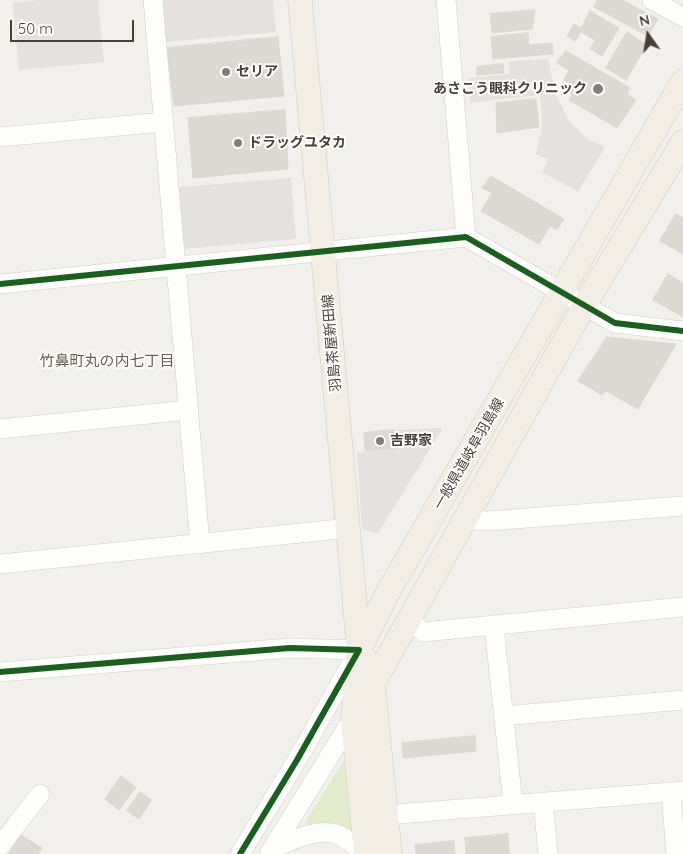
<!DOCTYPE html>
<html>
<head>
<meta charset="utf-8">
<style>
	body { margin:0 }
	#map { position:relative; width:683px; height:854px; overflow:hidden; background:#f2f0ed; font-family:Quicksand,sans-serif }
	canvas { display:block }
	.north { position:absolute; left:623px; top:10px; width:50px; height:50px; -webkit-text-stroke:4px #fff; paint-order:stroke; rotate:347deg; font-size:14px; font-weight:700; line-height:20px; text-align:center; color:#494138 }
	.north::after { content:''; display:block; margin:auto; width:18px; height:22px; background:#494138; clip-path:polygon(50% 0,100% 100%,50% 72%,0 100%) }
	.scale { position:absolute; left:10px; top:20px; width:124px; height:22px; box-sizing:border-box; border:2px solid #494138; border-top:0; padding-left:6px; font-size:15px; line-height:18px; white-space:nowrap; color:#494138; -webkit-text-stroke:4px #fff; paint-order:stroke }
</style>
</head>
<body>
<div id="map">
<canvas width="683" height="854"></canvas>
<div class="north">N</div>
<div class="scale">50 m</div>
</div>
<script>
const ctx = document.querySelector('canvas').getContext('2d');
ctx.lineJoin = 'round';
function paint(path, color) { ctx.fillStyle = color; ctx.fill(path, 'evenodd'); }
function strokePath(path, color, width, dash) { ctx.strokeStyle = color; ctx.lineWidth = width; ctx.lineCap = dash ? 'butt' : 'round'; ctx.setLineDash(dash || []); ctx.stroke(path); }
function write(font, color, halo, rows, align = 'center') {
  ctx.font = font + ' Quicksand,"Noto Sans JP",sans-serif'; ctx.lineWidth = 4; ctx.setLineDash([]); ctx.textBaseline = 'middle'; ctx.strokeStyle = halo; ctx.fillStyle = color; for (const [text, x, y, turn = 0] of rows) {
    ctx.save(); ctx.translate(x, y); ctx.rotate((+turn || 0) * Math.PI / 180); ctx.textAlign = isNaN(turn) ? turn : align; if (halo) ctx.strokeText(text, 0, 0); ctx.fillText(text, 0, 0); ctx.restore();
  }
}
paint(new Path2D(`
	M344,760L352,831L340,826L304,824Z`), '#e2eccd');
paint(new Path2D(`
	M38,0H98L104,62L19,70L13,3Z
	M161,0H273L276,32L165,42Z
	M548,59L555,93L569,121L588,139L605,147L578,192L542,172L548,160L536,154L542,127L540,95L470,103L469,78L510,74L509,61Z
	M291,178L296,239L184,249L179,187Z
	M443,428L378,533L362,529L357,453L395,448L393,430Z`), '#e4e1de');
const building = new Path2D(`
	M598,0H622L658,19L648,36L594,7Z
	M535,10L532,29L492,33L490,14Z
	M590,11L619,28L602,56L590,49L595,40L581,32L575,41L567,36L574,24L581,28Z
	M627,32L647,45L626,80L606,68Z
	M528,33L529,45L552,43L553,54L493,59L491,37Z
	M278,37L284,96L174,106L167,48Z
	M566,51L630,88L627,94L636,100L617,128L569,100L572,94L567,91L571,84L564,80L569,70L557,63Z
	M503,64L504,73L477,75V67Z
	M536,99L539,127L497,133L496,103Z
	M285,110L288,169L193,178L188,118Z
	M491,176L564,219L557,230L550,226L539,244L481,211L492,193L482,188Z
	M676,214L683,218V254L660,241Z
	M668,274L683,283V317L653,300Z
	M607,337L676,344L638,409L606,391L602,395L578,381Z
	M393,430L395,448L365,451L364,433Z
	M475,736L476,751L403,758L402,743Z
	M121,776L136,787L119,810L105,799Z
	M140,792L152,800L139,819L127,811Z
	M508,834L509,854H466L465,838Z
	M21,835L42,848L38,854H9Z
	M454,841L455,854H416L415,845Z`);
paint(building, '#dcd9d5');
strokePath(building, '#dbd7d2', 1);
const minor = new Path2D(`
	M153,0L200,544
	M446,0L466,237
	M652,0L683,17
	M0,137L163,122
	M0,284L466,237L615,323L683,331
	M0,429L188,410
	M463,519L488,521L683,506
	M0,564L349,528
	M410,620L423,632L683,607
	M494,625L513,804
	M0,672L290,648L359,650L297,760L240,854
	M504,716L683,700
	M671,792L676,854
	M543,802L548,854
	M373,816L683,791
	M0,846L40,794
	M272,849C291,841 315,828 336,834C346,837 357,848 366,854
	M269,854L355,715`);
const major = new Path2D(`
	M300,0L359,650L366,662L373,684L390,854
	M373,684L584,306L683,142
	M366,854L353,719L359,650L387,594L683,81`);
strokePath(minor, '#d0ceca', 20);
strokePath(major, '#d4cbba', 25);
strokePath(minor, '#fdfdfc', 19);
strokePath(major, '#f2ede5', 24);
strokePath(new Path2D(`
	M0,284L466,237L615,323L683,331
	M0,672L290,648L359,650L297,760L240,854`), '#1b5e20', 6);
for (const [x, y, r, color] of [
	[226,72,5,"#847e77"],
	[598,89,6,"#847e77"],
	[238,143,5,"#847e77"],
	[380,441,5,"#847e77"]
]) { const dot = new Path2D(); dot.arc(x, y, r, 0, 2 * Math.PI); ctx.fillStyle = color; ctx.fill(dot); strokePath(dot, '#fff', 2); }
write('bold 14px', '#494138', '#fff', [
	["セリア",236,72],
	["あさこう眼科クリニック",587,89,"right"],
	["ドラッグユタカ",248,143],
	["吉野家",390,441]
], 'left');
write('14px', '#494138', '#fff', [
	["羽島茶屋新田線",332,343,-95],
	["一般県道岐阜羽島線",469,454,-60]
]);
write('15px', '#6c5e4f', '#fff', [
	["竹鼻町丸の内七丁目",107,361]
]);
</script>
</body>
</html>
